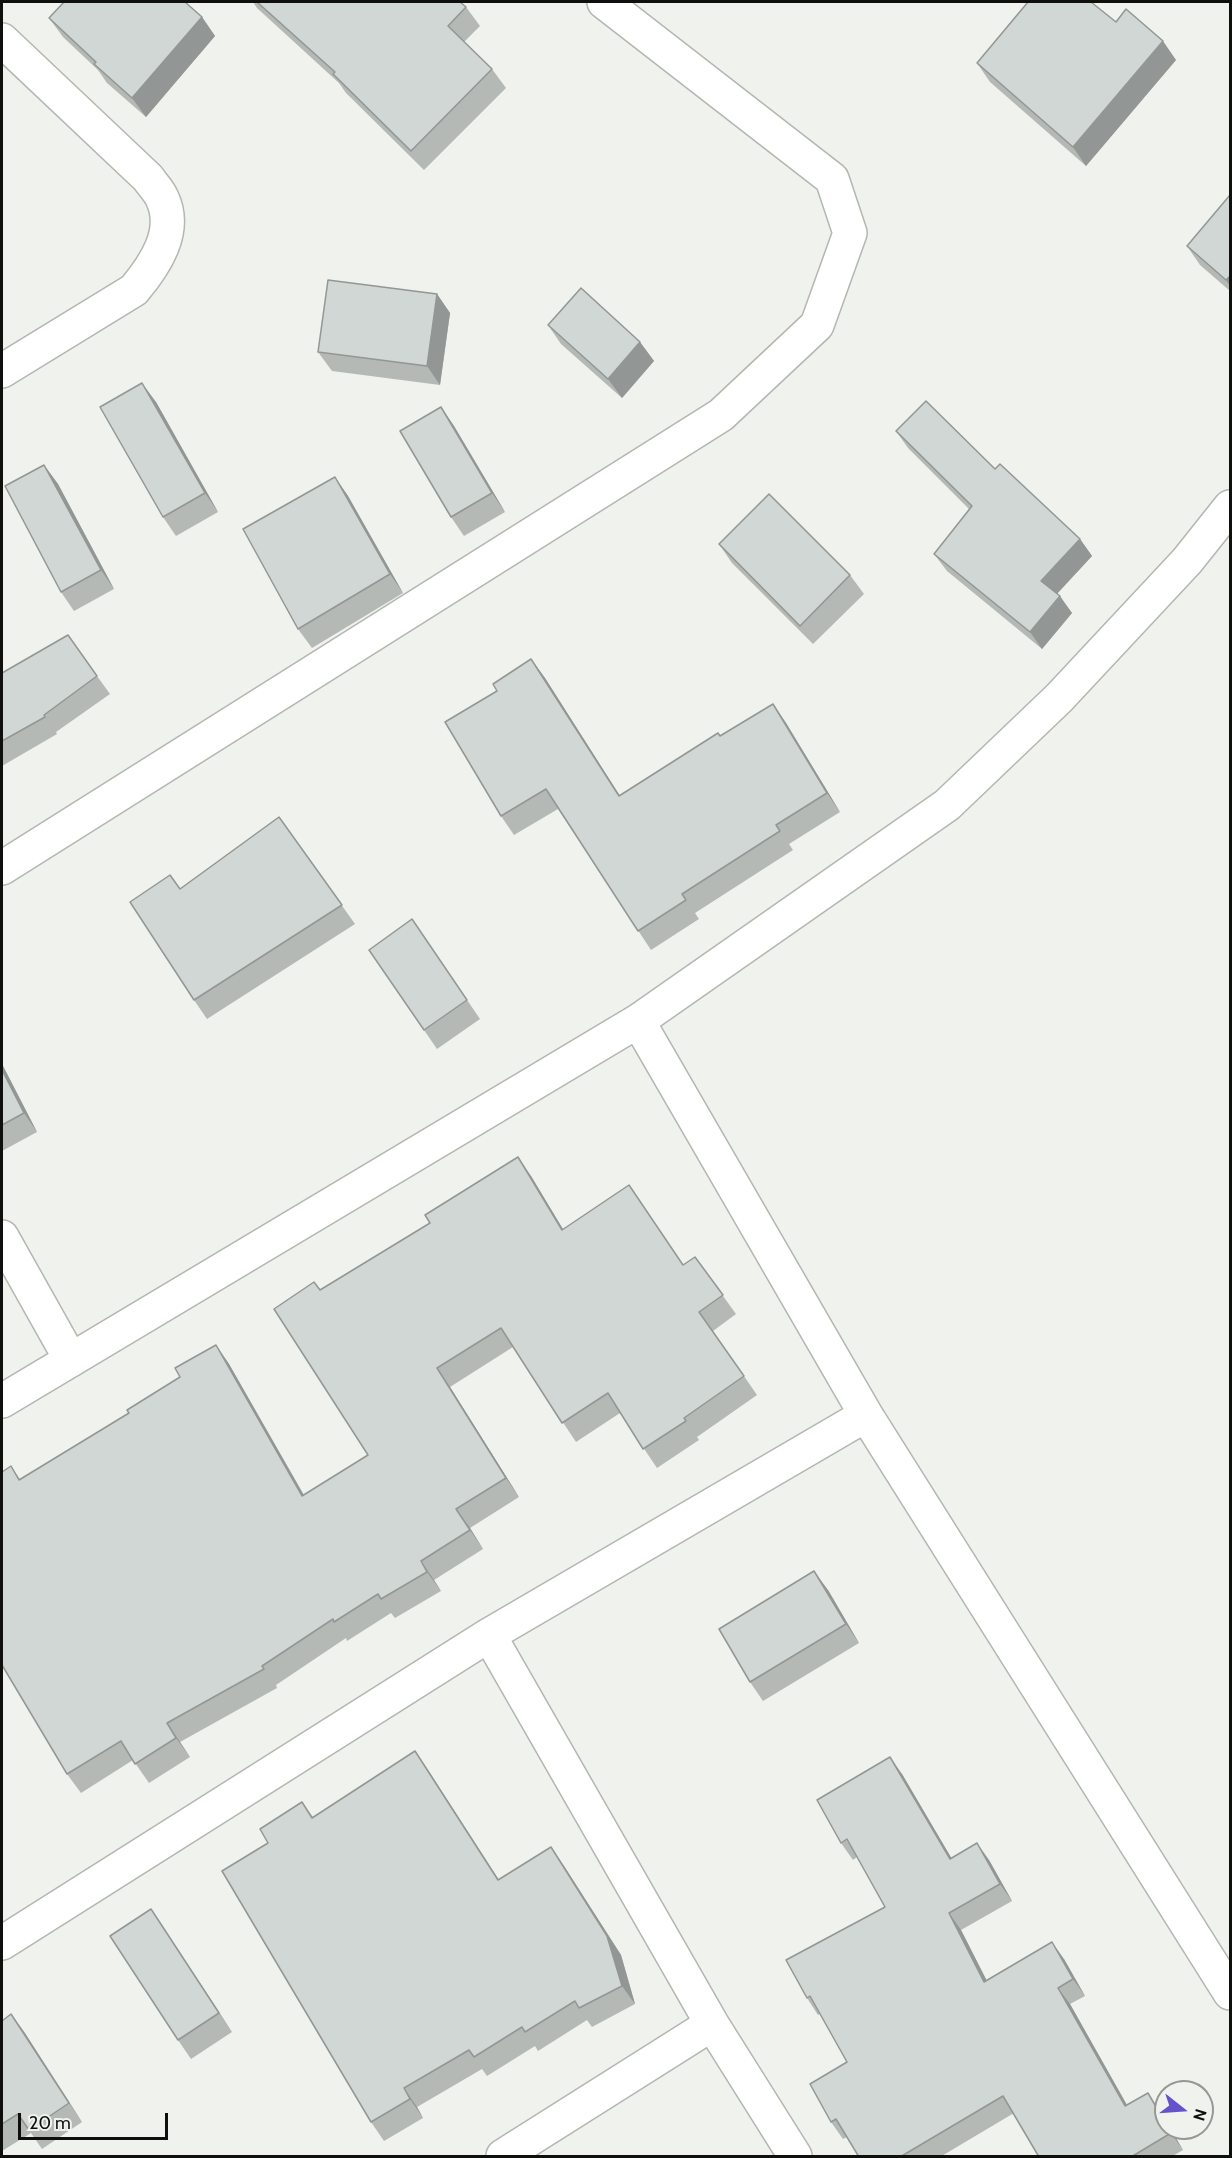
<!DOCTYPE html>
<html>
<head>
<meta charset="utf-8">
<style>
	body { margin:0 }
	#map { position:relative; width:1232px; height:2158px; overflow:hidden; background:#eff2ed; font-family:Cabin,sans-serif }
	canvas { display:block }
	.frame { position:absolute; inset:0; border:3px solid #0f100e; pointer-events:none }
	.north { position:absolute; left:1154px; top:2080px; width:60px; height:60px; box-sizing:border-box; background:#eff2ed; border:2px solid #959894; border-radius:50%; rotate:107deg; font-size:16px; font-weight:700; line-height:24px; text-align:center; color:#0f100e }
	.north::after { content:''; display:block; margin:auto; width:21px; height:27px; background:#6553cc; clip-path:polygon(50% 0,100% 100%,50% 72%,0 100%) }
	.scale { position:absolute; left:18px; top:2113px; width:150px; height:27px; box-sizing:border-box; border:3px solid #0f100e; border-top:0; padding-left:8px; font-size:18px; line-height:21px; white-space:nowrap; color:#0f100e; -webkit-text-stroke:4px #eff2ed; paint-order:stroke }
</style>
</head>
<body>
<div id="map">
<canvas width="1232" height="2158"></canvas>
<div class="frame"></div>
<div class="north">N</div>
<div class="scale">20 m</div>
</div>
<script>
const ctx = document.querySelector('canvas').getContext('2d');
ctx.lineJoin = 'round';
function strokePath(path, color, width, dash) { ctx.strokeStyle = color; ctx.lineWidth = width; ctx.lineCap = dash ? 'butt' : 'round'; ctx.setLineDash(dash || []); ctx.stroke(path); }
function paint(path, color) { ctx.fillStyle = color; ctx.fill(path, 'evenodd'); }
const street = new Path2D(`
	M2,40L148,178C152,184 159,191 162,198C178,231 155,265 134,290L2,371
	M2,868L721,415L817,325L850,233L832,179L604,2
	M638,1021L866,1415L1230,1993
	M2,1237L71,1360
	M2,1401L638,1021L947,805L1059,698L1187,561L1230,507
	M2,1943L489,1635
	M503,2156L712,2024
	M795,2156L712,2024L489,1635L866,1415`);
strokePath(street, '#b3b6b1', 36);
strokePath(street, '#fff', 33);
paint(new Path2D(`
	M253,2H460L466,7L480,26L464,42L492,69L506,88L424,170L346,93L339,83L257,8Z
	M202,17L215,36L146,117L107,83L98,70L63,37L49,18Z
	M1116,22L1176,60L1086,166L990,82L977,63Z
	M1230,195V291L1200,265L1187,246Z
	M437,294L450,313L440,385L332,371L318,352Z
	M548,325L640,342L654,361L622,398L561,344Z
	M156,402L218,512L176,536L163,517Z
	M441,407L454,426L505,512L464,536L451,517Z
	M896,431L995,469L1080,539L1092,556L1057,594L1072,613L1042,649L947,571L934,554L969,509L908,448Z
	M44,465L58,484L114,589L74,611L61,592Z
	M335,477L348,496L403,593L312,648L298,629Z
	M719,544L850,575L864,594L813,644L732,563Z
	M531,659L545,678L620,796L720,736L773,704L786,723L840,812L789,844L793,850L695,913L699,919L651,950L558,809L514,835L501,816L497,691Z
	M2,673L97,676L110,694L56,732L57,734L2,766Z
	M279,817L355,924L207,1019L194,1000L180,889Z
	M412,919L480,1019L437,1049L369,950Z
	M2,1064L37,1132L2,1151Z
	M531,1176L563,1230L684,1265L695,1257L736,1314L713,1331L757,1395L697,1437L699,1440L657,1468L620,1413L576,1442L513,1347L450,1387L519,1497L470,1528L483,1549L434,1580L441,1591L395,1618L391,1613L347,1641L346,1638L276,1685L277,1688L180,1742L190,1757L149,1783L133,1760L81,1793L67,1774L11,1466L20,1479L129,1413L180,1377L216,1345L229,1364L304,1495L368,1455L320,1290Z
	M828,1590L859,1643L763,1701L750,1682Z
	M415,1751L428,1770L499,1880L564,1866L621,1955L635,2004L592,2027L587,2020L538,2051L535,2046L487,2076L482,2069L417,2107L423,2118L384,2141L371,2122L268,1843L302,1802L313,1817Z
	M902,1774L951,1858L989,1860L1012,1901L961,1930L987,1981L1064,1959L1085,1996L1070,2004L1127,2105L1159,2110L1183,2150L1171,2157H1039L1014,2113L940,2157H859L847,2137L843,2139L831,2122L847,2062L820,2014L818,2015L807,1998L885,1907L857,1857L853,1860L841,1843Z
	M151,1909L232,2032L191,2059L178,2040Z
	M11,2014L82,2122L42,2149L31,2133L2,2151V2021Z`), '#b4b9b6');
paint(new Path2D(`
	M202,17L215,36L146,117L132,98Z
	M1163,41L1176,60L1086,166L1073,147Z
	M1230,276V286L1226,280Z
	M437,294L450,313L440,385L427,366Z
	M640,342L654,361L622,398L608,379Z
	M142,383L156,402L218,512L205,493Z
	M441,407L454,426L505,512L492,493Z
	M44,465L58,484L114,589L101,570Z
	M335,477L348,496L403,593L390,574Z
	M1080,539L1092,556L1053,598L1041,581Z
	M1060,596L1072,613L1042,649L1030,632Z
	M531,659L545,678L632,815L619,796Z
	M773,704L786,723L840,812L827,793Z
	M2,1064L37,1132L24,1113L2,1070Z
	M518,1157L531,1176L575,1249L562,1230Z
	M216,1345L229,1364L315,1515L302,1496Z
	M437,1368L450,1387L519,1497L506,1478Z
	M456,1509L470,1528L483,1549L470,1530Z
	M421,1561L434,1580L441,1591L427,1572Z
	M814,1571L828,1590L859,1643L846,1624Z
	M167,1723L180,1742L190,1757L176,1738Z
	M415,1751L428,1770L511,1899L498,1880Z
	M890,1757L902,1774L962,1876L950,1859Z
	M977,1843L989,1860L1012,1901L1000,1884Z
	M551,1847L564,1866L621,1955L635,2004L622,1986Z
	M151,1909L164,1928L232,2032L219,2013Z
	M949,1913L961,1930L996,1999L984,1982Z
	M1052,1942L1064,1959L1085,1996L1073,1979Z
	M1058,1988L1070,2004L1137,2123L1125,2106Z
	M11,2014L25,2033L82,2122L69,2103Z
	M404,2088L417,2107L423,2118L410,2099Z
	M1148,2093L1159,2110L1166,2121V2124Z
	M1168,2128H1170L1183,2150L1171,2133Z`), '#929694');
const building = new Path2D(`
	M64,2H185L202,17L132,98L94,64L96,62L49,18Z
	M257,2H460L466,7L448,26L492,69L411,151L333,74L335,72Z
	M1028,2H1091L1116,22L1126,9L1163,41L1073,147L977,63Z
	M1230,195V276L1226,280L1187,246Z
	M328,280L437,294L427,366L318,352Z
	M581,288L640,342L608,379L548,325Z
	M142,383L205,493L163,517L100,407Z
	M926,401L995,469L1000,464L1080,539L1041,581L1060,596L1030,632L934,554L972,506L896,431Z
	M441,407L492,493L451,517L400,431Z
	M44,465L101,570L61,592L5,486Z
	M335,477L390,574L298,629L243,529Z
	M769,494L850,575L800,626L719,544Z
	M68,635L97,676L44,715L45,717L2,741V673Z
	M531,659L619,796L718,733L720,736L773,704L827,793L776,825L780,831L682,894L686,900L638,931L546,789L501,816L445,722L497,691L493,684Z
	M279,817L342,905L194,1000L130,902L170,875L180,889Z
	M412,919L467,1000L424,1030L369,950Z
	M2,1070L24,1113L2,1125Z
	M518,1157L562,1230L629,1185L683,1265L695,1257L723,1295L699,1312L744,1376L684,1418L686,1421L643,1449L608,1393L562,1423L501,1328L437,1368L506,1478L456,1509L470,1530L421,1561L427,1572L381,1599L378,1594L334,1622L333,1619L262,1666L264,1669L167,1723L176,1738L135,1764L121,1741L67,1774L2,1665V1472L11,1466L19,1480L129,1413L127,1410L180,1377L175,1368L216,1345L302,1496L368,1455L274,1309L314,1282L320,1290L430,1223L425,1215Z
	M814,1571L846,1624L750,1682L719,1629Z
	M415,1751L498,1880L551,1847L607,1936L622,1986L579,2008L575,2001L525,2032L522,2027L474,2057L469,2050L404,2088L410,2099L371,2122L222,1871L268,1843L260,1829L302,1802L312,1818Z
	M890,1757L950,1859L977,1843L1000,1884L949,1913L984,1982L1052,1942L1073,1979L1058,1988L1125,2106L1148,2093L1166,2124V2128H1168L1171,2133L1131,2157H1039L1003,2096L900,2157H859L836,2119L831,2122L810,2084L847,2062L810,1996L807,1998L786,1960L885,1907L847,1839L841,1843L817,1800Z
	M151,1909L219,2013L178,2040L110,1936Z
	M11,2014L69,2103L29,2130L18,2114L2,2124V2021Z`);
paint(building, '#d1d7d4');
strokePath(building, '#929694', 1.5);
</script>
</body>
</html>
